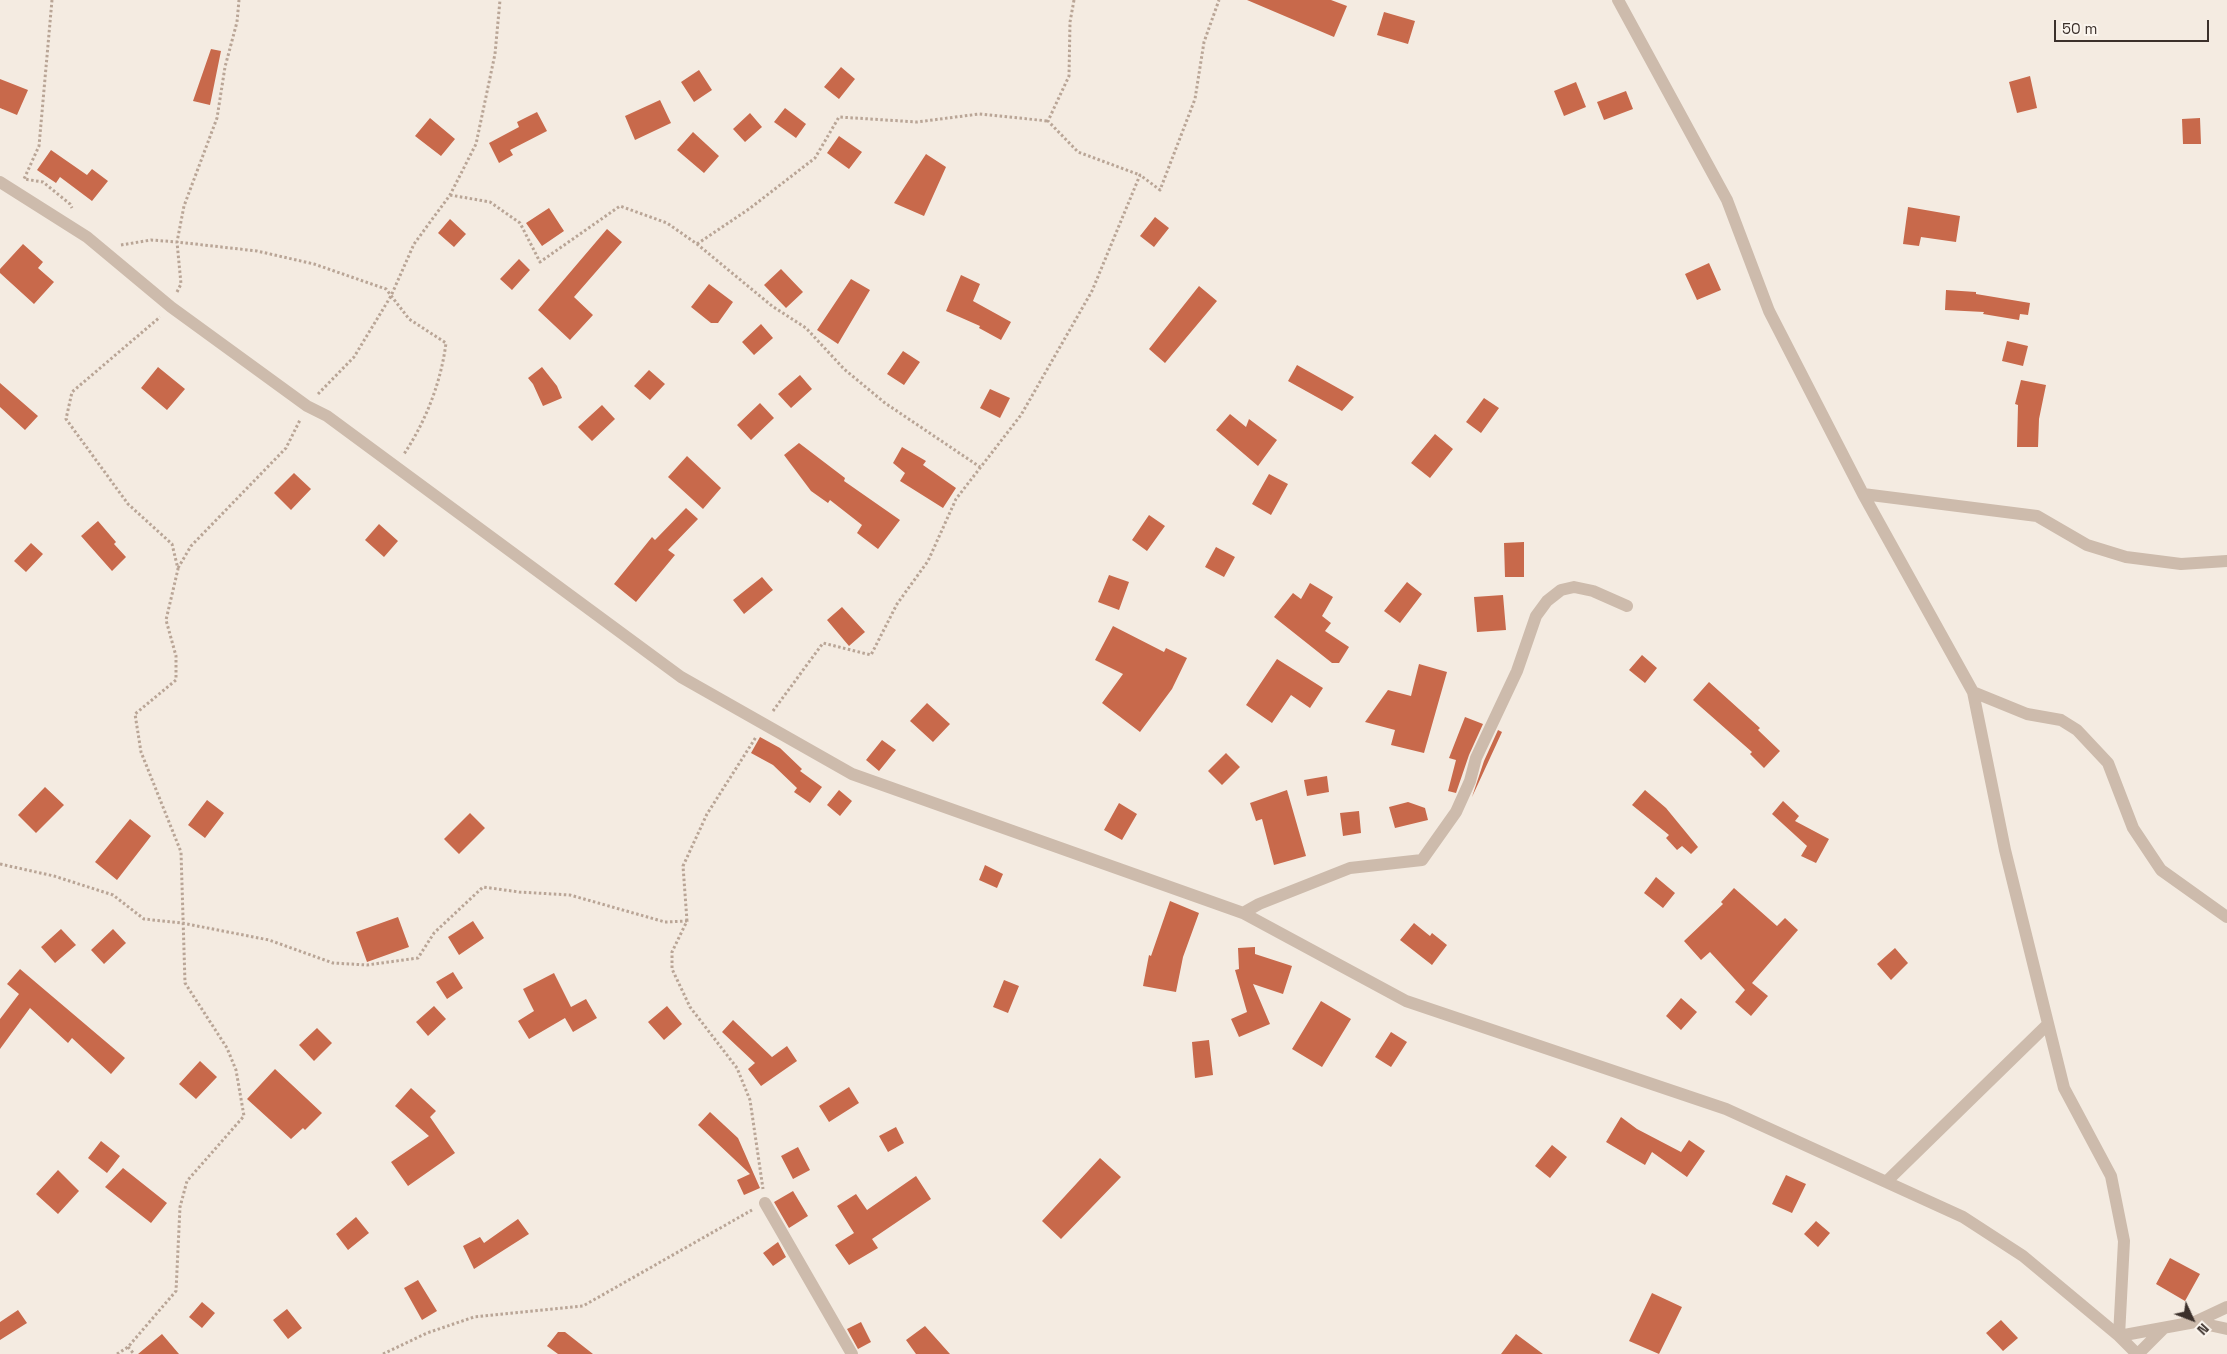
<!DOCTYPE html>
<html>
<head>
<meta charset="utf-8">
<style>
	body { margin:0 }
	#map { position:relative; width:2227px; height:1354px; overflow:hidden; background:#f4ebe1; font-family:"Space Grotesk",sans-serif }
	canvas { display:block }
	.north { position:absolute; left:2167px; top:1294px; width:50px; height:50px; -webkit-text-stroke:4px #fbf5ee; paint-order:stroke; rotate:133deg; font-size:14px; font-weight:700; line-height:20px; text-align:center; color:#3b302b }
	.north::after { content:''; display:block; margin:auto; width:18px; height:22px; background:#3b302b; clip-path:polygon(50% 0,100% 100%,50% 72%,0 100%) }
	.scale { position:absolute; left:2054px; top:20px; width:155px; height:22px; box-sizing:border-box; border:2px solid #3b302b; border-top:0; padding-left:6px; font-size:15px; line-height:18px; white-space:nowrap; color:#3b302b; -webkit-text-stroke:4px #fbf5ee; paint-order:stroke }
</style>
</head>
<body>
<div id="map">
<canvas width="2227" height="1354"></canvas>
<div class="north">N</div>
<div class="scale">50 m</div>
</div>
<script>
const ctx = document.querySelector('canvas').getContext('2d');
ctx.lineJoin = 'round';
function paint(path, color) { ctx.fillStyle = color; ctx.fill(path, 'evenodd'); }
function strokePath(path, color, width, dash) { ctx.strokeStyle = color; ctx.lineWidth = width; ctx.lineCap = dash ? 'butt' : 'round'; ctx.setLineDash(dash || []); ctx.stroke(path); }
paint(new Path2D(`
	M1247,0H1331L1347,6L1334,37Z
	M1384,12L1415,21L1408,44L1377,35Z
	M211,49L221,51L210,105L193,101Z
	M841,67L855,79L839,99L824,87Z
	M699,70L712,90L694,102L681,82Z
	M2030,76L2037,108L2017,113L2009,82Z
	M0,79L28,90L17,115L0,108Z
	M1576,82L1586,107L1564,116L1554,91Z
	M1626,91L1633,109L1604,120L1597,102Z
	M660,100L671,123L635,140L625,116Z
	M785,108L806,124L796,138L774,122Z
	M537,112L547,131L510,150L513,155L499,163L489,143L519,127L517,122Z
	M750,113L762,127L745,142L733,129Z
	M430,118L455,139L441,156L415,136Z
	M2200,118L2201,144H2183L2182,119Z
	M693,132L719,156L704,173L677,150Z
	M839,136L862,152L849,169L827,153Z
	M51,150L87,175L92,169L108,181L92,201L60,177L56,183L37,170Z
	M926,154L946,167L924,216L894,203Z
	M1908,207L1960,216L1956,242L1921,237L1919,246L1903,244Z
	M549,208L564,231L542,246L526,223Z
	M1155,217L1169,228L1154,247L1140,236Z
	M450,219L466,234L454,247L438,233Z
	M607,229L622,242L574,297L593,315L570,340L538,310Z
	M23,244L43,262L38,268L54,282L34,304L0,273V269Z
	M519,259L530,270L512,290L500,279Z
	M1709,263L1721,290L1697,300L1685,274Z
	M781,269L803,292L786,308L764,285Z
	M961,275L980,284L973,301L1011,322L1001,340L979,328L980,326L946,311Z
	M851,279L870,290L838,344L817,330Z
	M709,284L733,302L718,323H711L691,307Z
	M1199,286L1217,301L1165,363L1149,349Z
	M1946,290L1976,292V294L2030,303L2028,315L2020,314L2019,320L1983,314L1984,312L1945,310Z
	M761,324L773,338L754,355L742,342Z
	M2007,341L2028,346L2023,366L2002,361Z
	M903,351L920,362L904,385L887,374Z
	M1297,365L1354,397L1342,411L1288,381Z
	M158,367L185,389L167,410L141,388Z
	M542,367L557,386L562,398L543,406L533,384L528,378Z
	M649,370L665,384L650,400L634,386Z
	M800,375L812,389L791,408L778,394Z
	M2021,380L2046,385L2039,419L2038,447H2017L2018,405L2015,404Z
	M0,383L38,416L25,430L0,407Z
	M990,389L1010,398L1000,418L980,408Z
	M1484,398L1499,408L1481,433L1466,422Z
	M760,403L774,418L751,440L737,425Z
	M602,405L615,419L592,441L578,427Z
	M1230,414L1246,427L1249,419L1277,440L1258,466L1216,430Z
	M1435,434L1453,449L1430,478L1411,463Z
	M799,443L845,478L844,481L900,520L878,549L857,533L862,525L830,500L828,503L811,491L784,455Z
	M902,447L926,461L923,465L956,488L943,508L900,481L905,473L893,463Z
	M687,456L721,488L703,509L668,477Z
	M294,473L311,489L291,510L274,493Z
	M1269,474L1288,484L1271,515L1252,504Z
	M686,508L698,519L668,550L675,555L636,602L614,584L652,537L655,540Z
	M1149,515L1165,526L1147,551L1132,540Z
	M98,521L116,542L114,544L126,557L112,571L81,536Z
	M379,524L398,541L384,557L365,540Z
	M1524,542V577H1505L1504,543Z
	M31,543L43,554L26,572L14,561Z
	M1216,547L1235,557L1224,577L1205,567Z
	M1109,575L1129,582L1119,610L1098,602Z
	M762,577L773,590L744,614L733,600Z
	M1407,582L1422,594L1400,623L1384,611Z
	M1310,583L1333,597L1322,616L1331,623L1325,631L1349,647L1339,663H1332L1274,617L1293,593L1301,599Z
	M1503,595L1506,630L1477,632L1474,597Z
	M842,607L865,632L849,646L827,620Z
	M1113,626L1164,652L1166,648L1187,658L1172,689L1140,732L1102,703L1123,674L1095,660Z
	M1642,655L1657,668L1645,683L1629,670Z
	M1277,659L1323,688L1310,708L1291,695L1272,723L1246,705Z
	M1419,664L1447,672L1424,753L1391,745L1395,730L1365,722L1388,690L1411,696Z
	M1709,682L1760,728L1758,730L1780,751L1764,768L1750,754L1752,752L1693,700Z
	M927,703L950,724L933,742L910,721Z
	M1465,717L1483,724L1469,755L1456,793L1448,791L1456,760L1449,758Z
	M1498,730L1502,732L1472,797L1484,761Z
	M760,737L780,748L802,769L800,771L822,787L810,803L794,792L797,788L773,765L751,753Z
	M882,740L896,750L879,771L866,760Z
	M1226,753L1240,767L1222,785L1208,771Z
	M1327,776L1329,792L1307,796L1304,780Z
	M45,787L64,805L36,833L18,815Z
	M839,790L852,801L840,816L827,805Z
	M1287,790L1306,856L1274,865L1262,819L1256,821L1250,803Z
	M1645,790L1666,808L1698,847L1691,854L1682,846L1677,850L1666,838L1669,835L1632,805Z
	M207,800L224,813L205,838L188,825Z
	M1783,801L1799,816L1795,821L1829,839L1816,863L1801,856L1807,846L1772,814Z
	M1408,802L1425,808L1428,820L1395,828L1389,807Z
	M1119,803L1137,814L1122,840L1104,830Z
	M1359,811L1361,833L1343,836L1340,813Z
	M470,813L485,828L459,854L444,839Z
	M130,819L151,836L117,880L95,862Z
	M985,865L1003,874L997,888L979,880Z
	M1656,877L1675,893L1663,908L1644,893Z
	M1734,888L1777,926L1785,918L1798,930L1752,983L1768,996L1751,1016L1735,1002L1745,990L1710,952L1701,960L1684,941L1723,904L1721,902Z
	M1170,901L1199,913L1183,957L1176,992L1143,986L1149,955L1151,956Z
	M398,917L409,947L367,962L356,932Z
	M473,921L484,938L459,955L448,937Z
	M1414,923L1430,936L1432,933L1447,945L1432,965L1400,940Z
	M61,929L76,945L55,963L41,947Z
	M113,929L126,943L104,964L91,950Z
	M1255,947V954L1292,966L1283,994L1253,984L1270,1024L1239,1037L1231,1019L1247,1012L1235,970L1239,969L1238,948Z
	M1895,948L1908,963L1891,980L1877,964Z
	M20,969L125,1058L111,1074L72,1038L68,1043L30,1008L0,1049V1019L19,994L7,984Z
	M453,972L463,988L447,999L436,982Z
	M554,973L571,1007L586,999L597,1018L573,1032L565,1018L529,1039L518,1021L534,1011L523,989Z
	M1004,980L1019,986L1008,1013L993,1007Z
	M1681,998L1697,1012L1681,1030L1666,1016Z
	M1321,1001L1351,1019L1322,1067L1292,1049Z
	M434,1006L446,1019L428,1036L416,1022Z
	M667,1006L682,1024L664,1040L648,1022Z
	M733,1020L772,1057L787,1046L797,1061L761,1086L748,1069L755,1063L722,1032Z
	M317,1028L332,1043L314,1061L299,1045Z
	M1391,1032L1407,1042L1391,1067L1375,1057Z
	M1209,1040L1213,1075L1195,1078L1192,1042Z
	M200,1061L217,1077L196,1099L179,1084Z
	M275,1069L322,1113L305,1130L303,1128L291,1139L247,1099Z
	M849,1087L859,1103L829,1122L819,1106Z
	M411,1088L436,1111L430,1117L455,1153L408,1186L391,1162L429,1136L395,1106Z
	M710,1112L738,1138L760,1188L744,1195L737,1180L750,1174L698,1125Z
	M1621,1117L1637,1129L1681,1152L1689,1140L1705,1151L1687,1177L1652,1152L1645,1165L1606,1142Z
	M896,1127L904,1143L888,1152L879,1136Z
	M101,1141L120,1156L107,1173L88,1158Z
	M1552,1145L1567,1157L1550,1178L1535,1166Z
	M798,1147L810,1170L793,1179L781,1156Z
	M1100,1158L1121,1177L1061,1239L1042,1221Z
	M123,1168L167,1203L151,1223L105,1187Z
	M58,1170L79,1191L58,1214L36,1194Z
	M1786,1175L1806,1184L1792,1213L1772,1204Z
	M916,1176L931,1199L872,1239L878,1248L849,1265L835,1245L854,1233L837,1206L856,1194L867,1210Z
	M793,1191L808,1216L789,1228L774,1202Z
	M356,1217L369,1233L348,1250L336,1234Z
	M518,1219L529,1234L474,1269L463,1246L480,1237L484,1243Z
	M1816,1221L1830,1233L1818,1247L1804,1234Z
	M778,1242L786,1257L773,1266L763,1253Z
	M2170,1258L2200,1274L2185,1301L2156,1284Z
	M418,1280L437,1311L422,1320L404,1288Z
	M1652,1293L1682,1307L1659,1354L1629,1341Z
	M202,1302L215,1313L202,1328L189,1317Z
	M287,1309L302,1328L288,1339L273,1320Z
	M18,1310L27,1323L0,1340V1322Z
	M2001,1320L2018,1338L2003,1351L1986,1333Z
	M861,1322L871,1342L858,1349L847,1329Z
	M925,1326L950,1354H916L906,1340Z
	M558,1332H565L593,1354H558L547,1346Z
	M162,1334L179,1354H138Z
	M1516,1334L1543,1354H1501Z`), '#c8694b');
strokePath(new Path2D(`
	M52,0L39,146L24,179L43,182L70,204L72,208
	M1074,0L1070,22L1069,76L1048,121L1078,152L1140,175
	M450,195L490,202L520,223L540,262L620,206L667,223L697,244L772,306L806,328L844,369L885,403L980,467
	M697,244L749,209L815,158L839,117L917,122L979,114L1048,121
	M121,245L151,240L177,242L257,251L314,264L386,289L409,319L446,343C441,382 426,421 404,454
	M177,292L181,284L177,242L184,206L217,118L225,67L237,22L239,0
	M318,394L354,357L391,296L414,244L450,195L476,144L495,54L500,0
	M178,568L191,546L286,448L300,420
	M773,711L823,643L871,655L897,604L928,561L956,499L1021,415L1092,291L1140,175L1160,190L1195,99L1204,42L1219,0
	M0,864L54,876L113,895L144,919L182,923L269,940L333,963L367,965L418,958L434,933L483,887L519,892L570,895L665,922L687,921L672,952V969L690,1007L737,1068L750,1100L763,1189
	M687,921L683,866L707,814L756,737
	M128,1347L134,1354
	M117,1354L128,1347L176,1291L180,1207L187,1181L244,1116L236,1070L227,1048L185,983L181,852L141,752L135,714L176,680V656L166,620L178,569L172,544L128,504L66,419L72,392L160,317
	M383,1354L427,1333L474,1317L583,1306L752,1210`), '#b9a596', 3, [2.5, 2.5]);
strokePath(new Path2D(`
	M1618,0L1727,200L1769,311L1863,494L1973,692L2005,850L2064,1088L2111,1176L2124,1241L2119,1336
	M0,182L87,237L171,307L307,406L327,416L681,677L852,774L1243,913L1406,1001L1726,1109L1963,1217L2023,1256L2119,1336L2137,1354
	M1863,494L2037,516L2087,545L2126,557L2181,564L2227,561
	M1973,692L2027,714L2061,720L2077,730L2108,763L2133,828L2161,870L2227,917
	M1243,913L1259,904L1350,868L1422,860L1456,812L1470,781L1476,758L1517,671L1536,616L1547,601L1561,590L1574,587L1593,591L1627,606
	M1886,1182L2048,1024
	M765,1203L852,1354
	M2195,1322L2227,1307
	M2119,1336L2195,1322L2227,1329
	M2138,1354L2164,1328`), '#cdbbac', 12);
</script>
</body>
</html>
